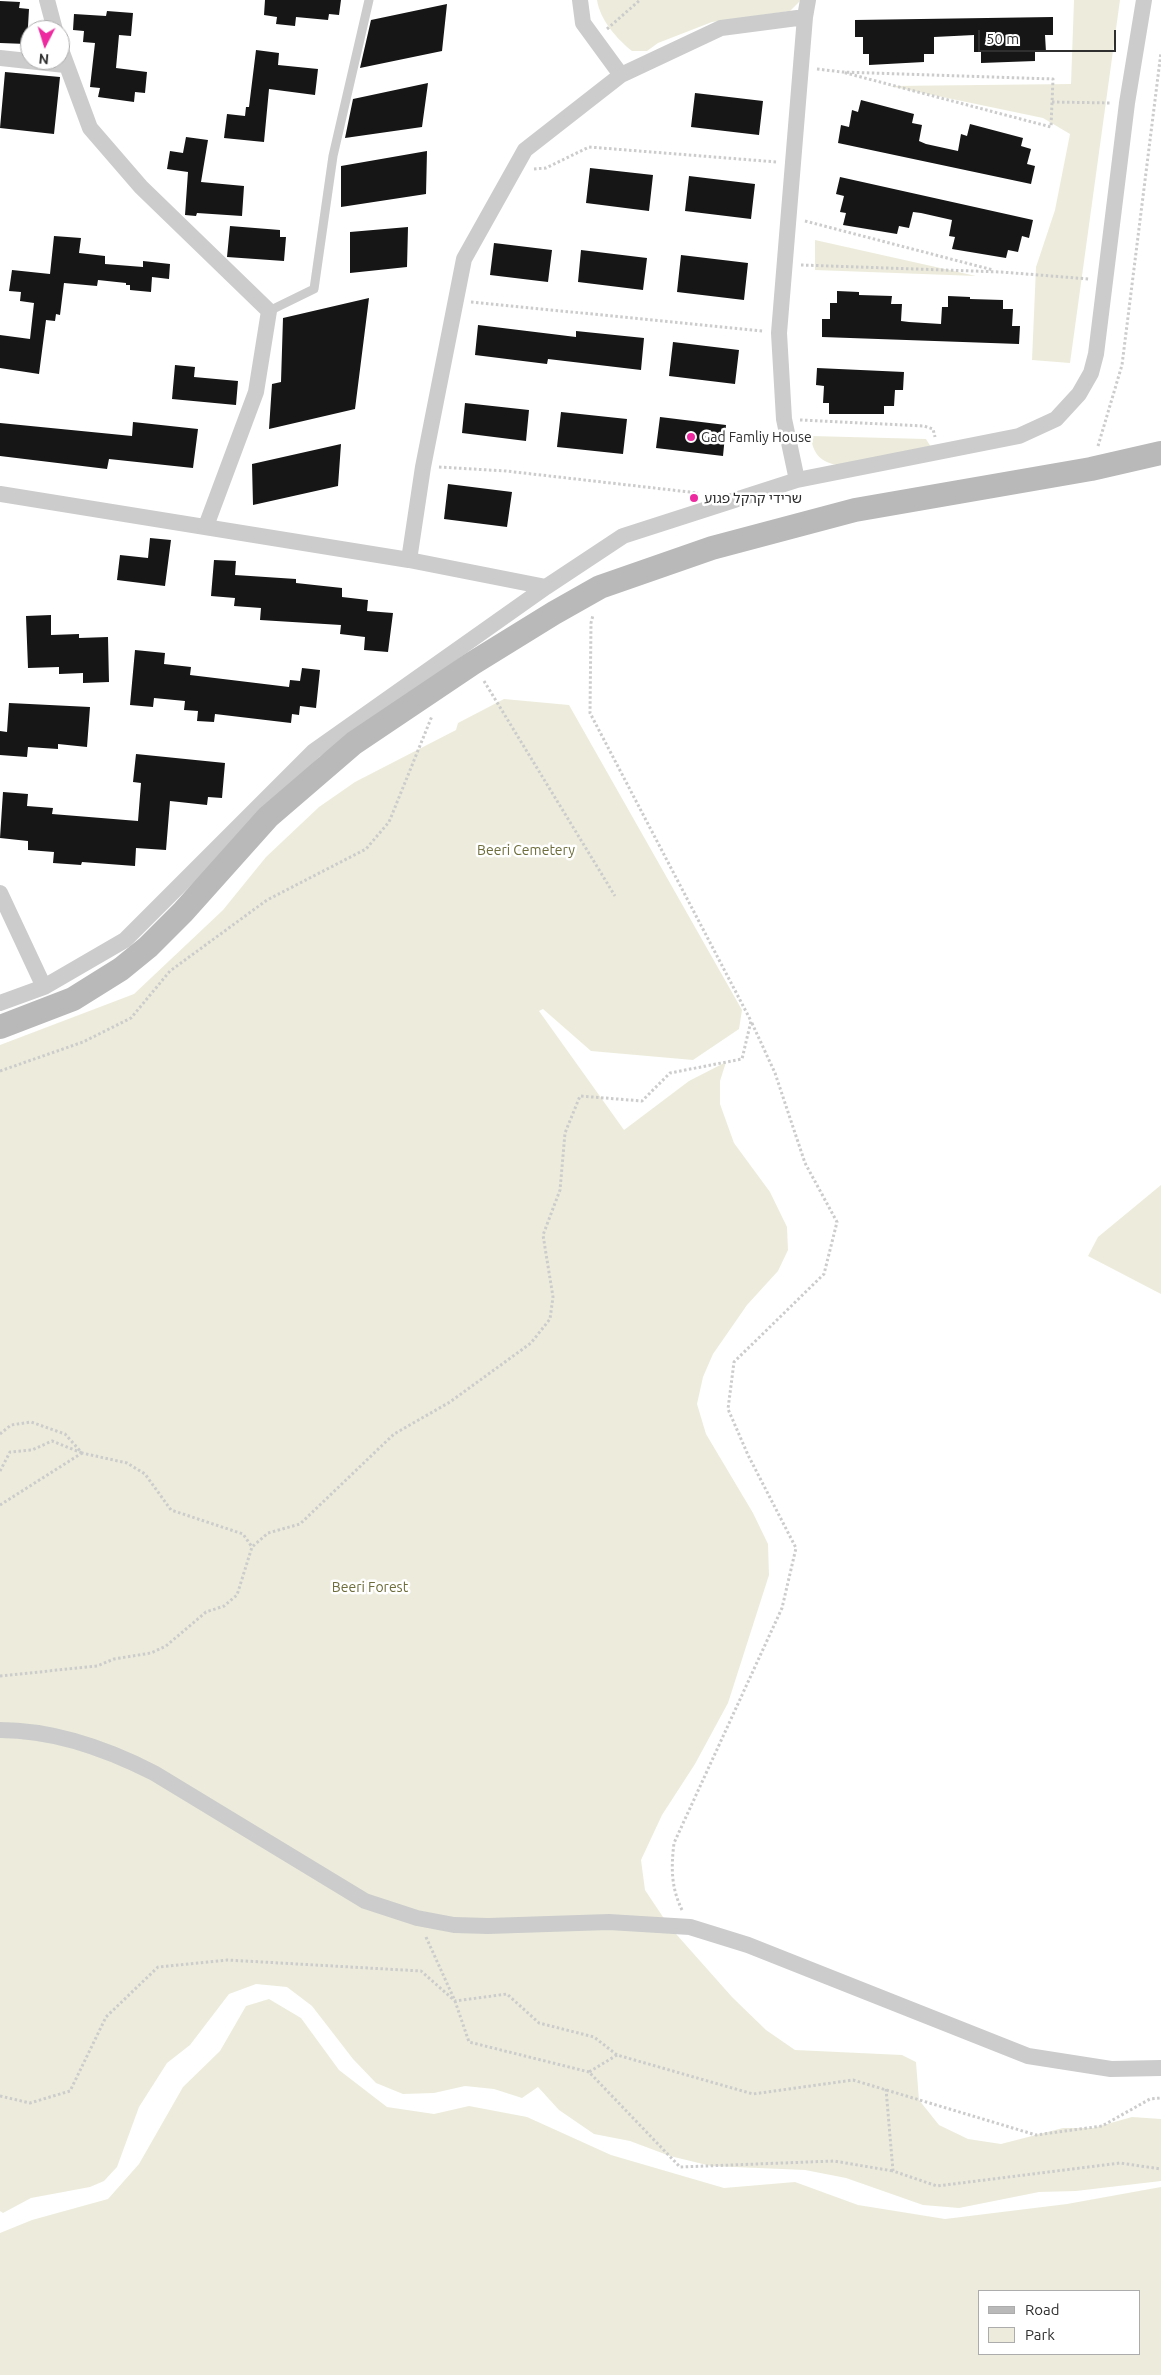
<!DOCTYPE html>
<html>
<head>
<meta charset="utf-8">
<style>
	body { margin:0 }
	#map { position:relative; width:1161px; height:2375px; overflow:hidden; background:#fff; font-family:Ubuntu,sans-serif }
	canvas { display:block }
	.legend { position:absolute; left:978px; top:2290px; width:162px; height:65px; box-sizing:border-box; background:#fff; border:1px solid #acacac; margin:0; padding:6px 9px; list-style:none; font-size:15px; color:#2f2f2f }
	.legend li { display:flex; align-items:center; gap:10px; height:25px }
	.legend b { width:25px; border:1px solid #acacac }
	.north { position:absolute; left:20px; top:20px; width:50px; height:50px; box-sizing:border-box; background:#fff; border:1px solid #acacac; border-radius:50%; rotate:185deg; font-size:14px; font-weight:700; line-height:20px; text-align:center; color:#2f2f2f }
	.north::after { content:''; display:block; margin:auto; width:18px; height:22px; background:#ed2a9f; clip-path:polygon(50% 0,100% 100%,50% 72%,0 100%) }
	.scale { position:absolute; left:978px; top:30px; width:138px; height:22px; box-sizing:border-box; border:2px solid #2f2f2f; border-top:0; padding-left:6px; font-size:15px; line-height:18px; white-space:nowrap; color:#2f2f2f; -webkit-text-stroke:4px #fff; paint-order:stroke }
</style>
</head>
<body>
<div id="map">
<canvas width="1161" height="2375"></canvas>
<ul class="legend">
<li><b style="height:6px;background:#b9b9b9"></b>Road</li>
<li><b style="height:14px;background:#edecdc"></b>Park</li>
</ul>
<div class="north">N</div>
<div class="scale">50 m</div>
</div>
<script>
const ctx = document.querySelector('canvas').getContext('2d');
ctx.lineJoin = 'round';
function paint(path, color) { ctx.fillStyle = color; ctx.fill(path, 'evenodd'); }
function strokePath(path, color, width, dash) { ctx.strokeStyle = color; ctx.lineWidth = width; ctx.lineCap = dash ? 'butt' : 'round'; ctx.setLineDash(dash || []); ctx.stroke(path); }
function write(font, color, halo, rows, align = 'center') {
  ctx.font = font + ' Ubuntu,"Noto Sans Hebrew",sans-serif'; ctx.lineWidth = 5; ctx.setLineDash([]); ctx.textBaseline = 'middle'; ctx.strokeStyle = halo; ctx.fillStyle = color; for (const [text, x, y, turn = 0] of rows) {
    ctx.save(); ctx.translate(x, y); ctx.rotate((+turn || 0) * Math.PI / 180); ctx.textAlign = isNaN(turn) ? turn : align; if (halo) ctx.strokeText(text, 0, 0); ctx.fillText(text, 0, 0); ctx.restore();
  }
}
paint(new Path2D(`
	M597,0H801L790,11L712,22L658,43L647,51H632C617,39 600,20 597,0Z
	M1074,0H1120L1070,363L1032,360L1036,267L1055,210L1070,134L1043,118L890,86L1071,84Z
	M815,240L976,276L815,270Z
	M811,436L926,439L934,452C917,455 900,458 883,461C856,465 814,476 811,436Z
	M504,699L569,705L742,1010L739,1029L693,1060L591,1051L543,1009L539,1011L624,1130L689,1081L726,1062L720,1081V1104L734,1143L770,1192L787,1227L788,1250L778,1271L747,1305L713,1354L703,1377L697,1404L706,1434L753,1513L768,1544L769,1575L728,1703L695,1764L662,1815L641,1860L645,1890L669,1926L732,1997L766,2030L795,2050L902,2055L916,2062L919,2100L939,2125L968,2139L1001,2144L1063,2128H1093L1132,2117L1161,2119V2181L1076,2191L1039,2192L959,2208L923,2205L846,2178L805,2170L711,2166L670,2156L630,2141L594,2134L559,2110L538,2087L522,2098L494,2089L465,2086L434,2093L403,2094L376,2083L353,2059L312,2006L287,1987L256,1984L229,1994L190,2045L167,2063L139,2107L117,2167L104,2181L90,2187L31,2198L3,2213L0,2211V1045L134,994L223,910L266,857L319,807L355,782L456,730L458,723Z
	M1161,1185V1294L1088,1256L1098,1237Z
	M269,1999L301,2018L339,2070L387,2107L434,2114L469,2106L527,2117L611,2155L724,2188L795,2182L858,2205L945,2219L1067,2204L1161,2187V2375H0V2233L32,2220L108,2199L139,2164L183,2087L220,2051L246,2006ZM980,2291H1140V2354H980Z`), '#edecdc');
paint(new Path2D(`
	M265,0H341L339,15L329,14L328,20L296,17L295,26L276,24L277,17L264,15Z
	M0,1L20,2L19,8L29,9L27,44L0,43Z
	M447,4L442,51L360,68L371,20Z
	M107,11L133,13L131,36L119,35L116,68L147,72L145,93L135,92L134,102L98,97L100,88L90,87L95,43L83,42L84,31L73,30L74,14L106,16Z
	M1053,17V35H1045L1046,52H1035V61L981,63V52H974V35L934,37V54H924V62L869,65V54H863V37H855V20Z
	M256,50L279,53L278,65L318,69L315,95L269,89L264,142L224,138L227,114L245,116L246,107H249Z
	M5,72L60,77L54,134L0,128Z
	M428,83L422,127L345,138L353,99Z
	M695,93L763,101L759,135L691,127Z
	M861,100L914,114L912,123L922,125L919,141L926,144L958,151L961,134L967,136L970,124L1023,138L1021,146L1031,149L1027,164L1035,166L1031,184L838,143L841,125L849,127L852,110L858,112Z
	M186,137L208,140L201,182L244,186L242,216L197,213L196,216L185,215L188,172L167,169L170,151L183,153Z
	M427,151L426,194L341,207V166Z
	M590,168L653,175L649,211L586,203Z
	M689,176L755,184L751,219L685,211Z
	M840,177L1033,220L1029,238L1022,236L1018,252L1008,250L1006,258L952,249L955,237L949,236L952,220L921,213L913,212L909,228L899,226L897,234L843,225L846,213L840,212L844,196L836,194Z
	M230,226L280,230V237H286L284,261L227,257Z
	M408,227L407,267L350,273V232Z
	M54,236L81,238L79,253L105,256V264L143,267V261L170,264L169,279L152,277L151,292L130,290V285H126V283L98,280L97,286L64,283L60,315L56,314L55,321L46,320L39,374L0,368V335L30,339L34,303L20,301L21,292L9,291L12,270L50,274Z
	M494,243L552,250L548,282L490,275Z
	M581,250L647,258L643,290L578,282Z
	M681,255L748,263L744,300L677,292Z
	M837,291L859,292V295L892,296L891,304H902L901,321L909,322L941,324L942,307H948V296L970,297V299L1003,300V309H1013L1012,326H1020L1019,344L822,337V319H830V303H837Z
	M369,298L355,409L269,429L272,384L281,382L283,318Z
	M478,325L576,337V331L644,338L641,370L548,359L547,364L475,355Z
	M673,342L739,350L735,384L669,376Z
	M175,365L195,367L194,377L238,381L236,405L172,399Z
	M817,368L904,372L903,390H895L894,406H884V414H829V403H823L824,386L816,385Z
	M465,403L529,410L526,441L462,433Z
	M561,412L627,419L623,454L557,447Z
	M660,417L726,425L723,456L656,448Z
	M133,422L198,429L193,468L109,459L107,469L0,456V423L132,436Z
	M341,444L338,486L253,505L252,464Z
	M448,484L512,492L507,527L444,519Z
	M150,538L171,540L165,586L117,580L120,555L148,558Z
	M214,560L236,561L235,575L296,579V583L342,588V597L368,600L367,611L393,613L388,652L364,650L365,637L340,634L341,625L260,620L261,608L234,606L235,598L211,596Z
	M51,615V635L79,634V638L108,637L109,682L83,683V673L59,674V667L28,668L26,616Z
	M135,650L165,653L164,664L191,667L190,675L289,687L290,680L300,681L302,668L320,670L316,708L300,706L299,715L292,714L291,723L215,714L214,722L197,721L198,711L184,710L185,701L154,698L153,707L130,705Z
	M9,703L90,707L87,747L58,744V749L28,747L27,757L0,755V731L7,732Z
	M136,754L225,763L222,798L208,797L207,805L170,801L166,850L136,848L135,866L82,862L81,865L53,863L54,852L28,850V841L0,838L3,792L28,794L27,806L53,808L52,814L138,821L141,783L133,782Z`), '#161616');
strokePath(new Path2D(`
	M607,29L640,0
	M817,69L842,72L1053,79L1051,127L842,72
	M1052,102L1112,103
	M534,169L546,168L589,147L777,162
	M805,221L993,270
	M801,265L1001,272L1089,279
	M471,302L763,331
	M800,420L924,426L933,429L935,437
	M1098,446L1122,365L1161,52
	M439,467L506,471L698,493
	M484,681L615,896
	M0,1071L83,1042L131,1018L170,971L267,900L366,849L389,822L432,716
	M0,1434L11,1425L31,1422L65,1434L82,1453L127,1463L145,1474L171,1510L243,1534L252,1547
	M0,1471L10,1452L32,1450L52,1441L82,1453
	M0,1505L82,1453
	M0,1676L97,1666L114,1659L151,1653L166,1646L206,1612L224,1606L237,1595L252,1547L268,1533L300,1524L394,1434L450,1402L531,1343L550,1319L553,1297L543,1235L560,1190L565,1133L580,1096L642,1101L670,1073L742,1059L751,1021L590,713L591,623L593,615
	M682,1910C671,1887 671,1868 674,1843L782,1608L796,1548L748,1455L728,1409L734,1362L824,1274L837,1222L805,1163L775,1073L751,1021
	M426,1937L455,2001L469,2042L589,2072
	M617,2055L589,2072L680,2167L834,2161L893,2171
	M886,2089L893,2171L937,2186L1120,2163L1161,2169
	M0,2096L30,2103L70,2091L106,2017L158,1967L227,1960L421,1971L455,2001L507,1994L539,2023L594,2037L617,2055L753,2094L853,2080L1036,2135L1102,2126L1150,2099L1161,2098`), '#ccc', 3, [2.5, 2.5]);
strokePath(new Path2D(`
	M269,311L314,289L333,156L369,0`), '#ccc', 9);
strokePath(new Path2D(`
	M47,0L55,30
	M580,0L583,23L621,75
	M60,47L90,128L141,187L269,311L256,392L206,526
	M0,58L65,65
	M797,480L784,419L779,333L805,17L808,0
	M0,494L409,560L546,587
	M409,560L423,467L464,259L525,150L621,75L721,28L805,17
	M0,893L44,987
	M0,1003L44,987L125,940L314,751L546,587L623,536L797,480L1019,436L1056,419L1079,394L1091,373L1096,354L1127,103L1144,0
	M0,1730C54,1730 107,1749 154,1773L365,1901L417,1918L454,1925L488,1926L609,1922L690,1927L748,1945L1028,2056L1111,2069L1161,2068`), '#ccc', 16);
strokePath(new Path2D(`
	M0,1027L73,999L121,969L148,947L183,912L268,817L354,743L473,663L554,613L600,587L712,548L855,510L1091,469L1161,453`), '#b9b9b9', 24);
for (const [x, y, r, color] of [
	[691,437,5,"#ed2a9f"],
	[694,498,5,"#ed2a9f"]
]) { const dot = new Path2D(); dot.arc(x, y, r, 0, 2 * Math.PI); ctx.fillStyle = color; ctx.fill(dot); strokePath(dot, '#fff', 2); }
write('14px', '#2f2f2f', '#fff', [
	["Gad Famliy House",701,437],
	["שרידי קרקל פגוע",704,498]
], 'left');
write('14px', '#6c6d3a', '#fff', [
	["Beeri Cemetery",526,850],
	["Beeri Forest",370,1587]
]);
</script>
</body>
</html>
